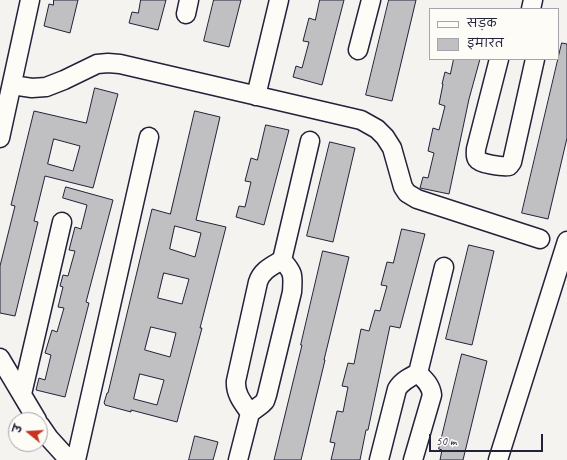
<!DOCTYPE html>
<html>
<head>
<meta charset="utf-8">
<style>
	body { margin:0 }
	#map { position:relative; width:567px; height:460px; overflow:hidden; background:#f4f3ef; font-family:Caveat,"Playpen Sans Deva",sans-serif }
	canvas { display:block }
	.legend { position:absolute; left:429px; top:8px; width:130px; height:52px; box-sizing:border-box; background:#fdfcf7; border:1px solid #a5a5ac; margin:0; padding:5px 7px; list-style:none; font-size:12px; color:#22223b }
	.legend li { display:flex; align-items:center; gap:8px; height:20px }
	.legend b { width:20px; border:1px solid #a5a5ac }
	.north { position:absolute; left:8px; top:412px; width:40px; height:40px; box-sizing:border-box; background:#fdfcf7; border:1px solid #a5a5ac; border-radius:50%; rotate:288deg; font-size:11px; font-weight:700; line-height:16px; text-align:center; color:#22223b }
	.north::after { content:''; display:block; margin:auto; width:14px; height:18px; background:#c8321e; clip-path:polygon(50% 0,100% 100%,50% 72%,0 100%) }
	.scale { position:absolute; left:429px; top:434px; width:114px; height:18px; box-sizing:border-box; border:2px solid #22223b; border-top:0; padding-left:5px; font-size:12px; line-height:14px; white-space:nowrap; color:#22223b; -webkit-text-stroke:3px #fdfcf7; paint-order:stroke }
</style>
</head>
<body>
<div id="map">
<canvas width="567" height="460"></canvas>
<ul class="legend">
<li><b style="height:5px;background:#fdfcf7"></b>सड़क</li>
<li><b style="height:11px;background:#c0bfc2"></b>इमारत</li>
</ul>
<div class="north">उ</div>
<div class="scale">50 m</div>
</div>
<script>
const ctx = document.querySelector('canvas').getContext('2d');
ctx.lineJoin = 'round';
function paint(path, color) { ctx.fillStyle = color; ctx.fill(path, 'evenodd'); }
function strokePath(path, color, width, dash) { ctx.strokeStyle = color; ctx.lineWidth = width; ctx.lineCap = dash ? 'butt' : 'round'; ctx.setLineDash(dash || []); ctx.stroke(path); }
const building = new Path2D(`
	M54,0H78L70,33L44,26L49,4L53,5Z
	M141,0H166L158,30L129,23L132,12L138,13Z
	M214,0H241L229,47L204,41Z
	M320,0H344L322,85L293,77L296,66L302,68L309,42L303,41L309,18L315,20Z
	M389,0H416L392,101L366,95Z
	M562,43L567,44V138L548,219L522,213Z
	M454,59H480L469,99L449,194L420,188L423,177L428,178L434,153L428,151L433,128L439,130L445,106L439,104L443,84H442L445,72L450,74Z
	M95,88L118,94L93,188L45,176L34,221L38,222L15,316L0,313V266L15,206L11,205L34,111L86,123ZM54,139L80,146L73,171L48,164Z
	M195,111L220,117L196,220L226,227L200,328H202L177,422L131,410V412L105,405V404L104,403L107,393H108L152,209L170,214ZM175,226L201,233L195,257L170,249ZM164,273L189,279L182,304L158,298ZM151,327L176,333L170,357L145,350ZM140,374L164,380L157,405L134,399Z
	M266,125L289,130L264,225L236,217L239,206L245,207L251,182L245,181L251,158L257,160Z
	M330,142L355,148L333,242L307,236Z
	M66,187L113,200L86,302L89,303L65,397L36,390L39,378L45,380L51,355L45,353L52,330L57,332L64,308L58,307L63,287L60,286L63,275L68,276L75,251L69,250L75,227L81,229L87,205L63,198Z
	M402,229L425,234L400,328L390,326L368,430H366L360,460H331L335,443L330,442L337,411L343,412L348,387L342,386L348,363L354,364L361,329L369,331L375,310L380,311L387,286L381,285L387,262L393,263Z
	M469,245L494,251L472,345L446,339Z
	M323,251L349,257L324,360H325L301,460H274L302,345H301Z
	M462,354L487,361L463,460H440L442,450L439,449Z
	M195,436L218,442L213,460H189Z`);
paint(building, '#c0bfc2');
strokePath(building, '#22223b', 1);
const minor = new Path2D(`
	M531,9L533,0
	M186,14L189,0
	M358,50L371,0
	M499,59L476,149C476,152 475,156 477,159C480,164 503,167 509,166L512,162L535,59
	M12,85L32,88L46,87L64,80L97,64L108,63L120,64L361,120L377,129L385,137L392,148L403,187L407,193L417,199L540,239
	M256,96L279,0
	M0,138L30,0
	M0,358L37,420
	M22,394L62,222
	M250,413C243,403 235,394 236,381L258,282C262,270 272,266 282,260L310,141
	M40,425L49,438L69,460
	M76,460L149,137
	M238,460L250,413L262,404L265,401L267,395L292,292C293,275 294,273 282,260
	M379,460L397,389C402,381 410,377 418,373L444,267
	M413,460L432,395C431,385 424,379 418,373
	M498,460L567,241`);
strokePath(minor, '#22223b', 21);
strokePath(minor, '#fdfcf7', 18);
</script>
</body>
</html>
